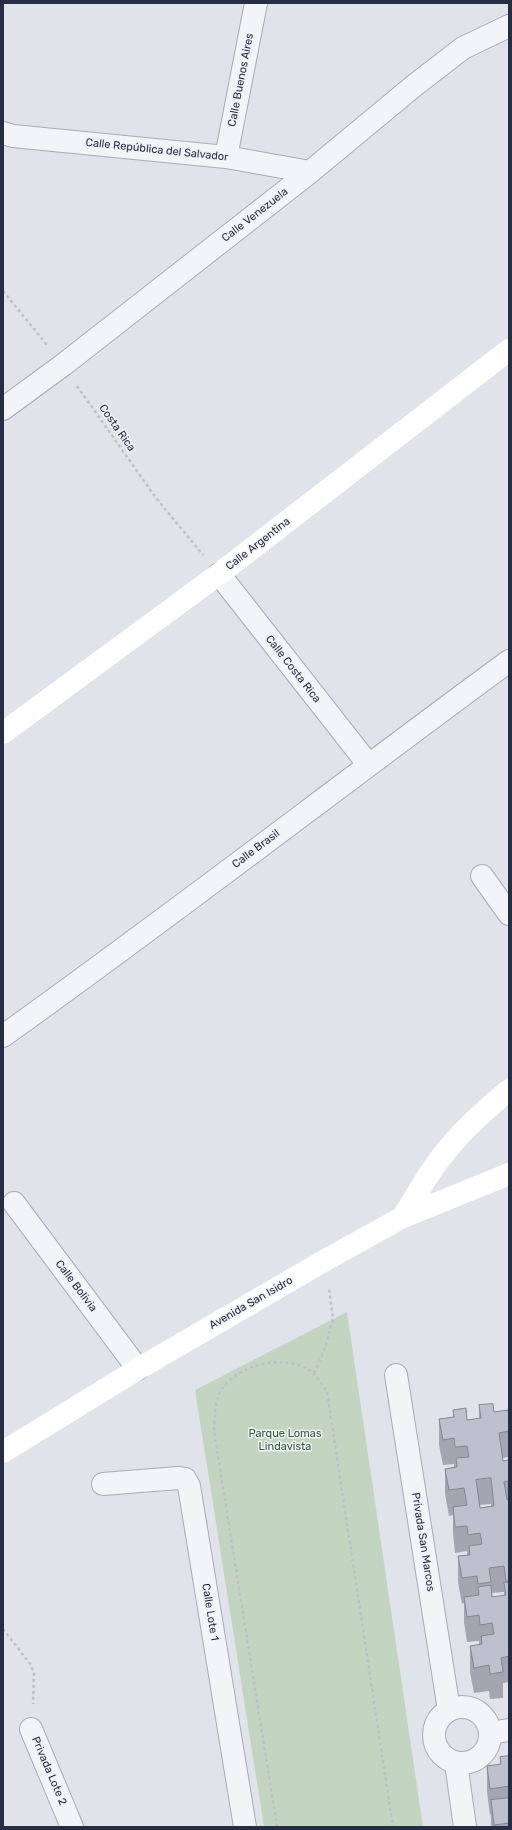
<!DOCTYPE html>
<html>
<head>
<meta charset="utf-8">
<style>
	body { margin:0 }
	#map { position:relative; width:512px; height:1830px; overflow:hidden; background:#e0e3ea; font-family:Rubik,sans-serif }
	canvas { display:block }
	.frame { position:absolute; inset:0; border:4px solid #272d43; pointer-events:none }
</style>
</head>
<body>
<div id="map">
<canvas width="512" height="1830"></canvas>
<div class="frame"></div>
</div>
<script>
const ctx = document.querySelector('canvas').getContext('2d');
ctx.lineJoin = 'round';
function paint(path, color) { ctx.fillStyle = color; ctx.fill(path, 'evenodd'); }
function strokePath(path, color, width, dash) { ctx.strokeStyle = color; ctx.lineWidth = width; ctx.lineCap = dash ? 'butt' : 'round'; ctx.setLineDash(dash || []); ctx.stroke(path); }
function write(font, color, halo, rows, align = 'center') {
  ctx.font = font + ' Rubik,sans-serif'; ctx.lineWidth = 3; ctx.setLineDash([]); ctx.textBaseline = 'middle'; ctx.strokeStyle = halo; ctx.fillStyle = color; for (const [text, x, y, turn = 0] of rows) {
    ctx.save(); ctx.translate(x, y); ctx.rotate((+turn || 0) * Math.PI / 180); ctx.textAlign = isNaN(turn) ? turn : align; if (halo) ctx.strokeText(text, 0, 0); ctx.fillText(text, 0, 0); ctx.restore();
  }
}
paint(new Path2D(`
	M347,1312L423,1827H264L195,1390Z`), '#c3d5c1');
const street = new Path2D(`
	M3,133L13,136L226,157L310,172
	M226,157L256,3
	M3,409L63,365L310,172L415,85L463,48L509,26
	M219,574L368,764
	M482,876L509,914
	M3,1036C174,914 340,785 509,661
	M14,1203L138,1369
	M396,1375L449,1710
	M103,1484L178,1478L185,1479L189,1486L245,1827
	M434 1735a28 28 0 1 1 56 0a28 28 0 1 1-56 0Z
	M31,1729L72,1827
	M490,1733L509,1730
	M456,1763L465,1827`);
strokePath(street, '#a8acb8', 24);
strokePath(new Path2D(`
	M3,291L47,345
	M77,386L156,498L203,555
	M314,1373L325,1348L333,1319L329,1288
	M3,1629L31,1665L34,1674L33,1704
	M277,1827L214,1431C215,1418 214,1400 222,1389C240,1363 286,1353 312,1372C318,1377 322,1386 327,1392L393,1827`), '#bec0c9', 2.5, [3, 3]);
strokePath(street, '#f3f4f8', 22);
strokePath(new Path2D(`
	M3,733L219,574L509,350
	M403,1217C418,1192 433,1165 453,1143C469,1124 490,1106 509,1090
	M3,1452L138,1369L322,1262L403,1217L509,1174`), '#fff', 22);
paint(new Path2D(`
	M479,1405L494,1412L509,1415V1457L502,1458L503,1461L509,1460V1682L503,1683V1698L490,1699L489,1691L474,1693L470,1672V1646L479,1645V1641L467,1642L464,1622V1603L462,1604L458,1582V1556L467,1555V1551L455,1553L453,1533V1515L449,1516L445,1494V1469L454,1467V1464L443,1465L439,1445V1419L453,1418V1410L467,1420L479,1419ZM491,1504V1506L480,1508V1505ZM504,1592V1596L492,1597V1593Z
	M509,1756V1827H491V1814L490,1815L487,1792V1766L500,1764V1757Z`), '#a3a6b1');
const building = new Path2D(`
	M493,1404L494,1412L508,1410L509,1415V1431L499,1433L503,1461L509,1460V1481L504,1482L507,1500L509,1499V1581H506L504,1566L489,1568L491,1582L478,1584L477,1576L462,1578L458,1556L470,1555L469,1546L482,1544L480,1533L468,1535L467,1526L455,1527L453,1507L467,1505L464,1488L449,1490L445,1469L457,1467L456,1458L469,1457L467,1446L455,1447L454,1438L443,1440L439,1419L454,1417L453,1410L466,1408L467,1420L481,1418L479,1405ZM491,1478L494,1506L480,1508L476,1480Z
	M509,1582V1656L501,1658L503,1672L490,1674L489,1665L474,1668L470,1646L482,1644L481,1636L494,1634L492,1623L480,1625L479,1615L467,1617L464,1597L479,1595L478,1587L491,1585L492,1597L506,1595L504,1583Z
	M509,1756V1789V1786L490,1789L487,1766L501,1764L500,1757Z
	M509,1798V1823L494,1825L491,1800Z`);
paint(building, '#bdc1ce');
strokePath(building, '#848790', 1);
write('11px', '#272d43', '#f0f2f7', [
	["Calle Buenos Aires",241,80,-79],
	["Calle República del Salvador",157,150,6],
	["Calle Venezuela",255,215,-38],
	["Costa Rica",117,428,55],
	["Calle Argentina",258,544,-38],
	["Calle Costa Rica",293,669,52],
	["Calle Brasil",256,849,-37],
	["Calle Bolivia",76,1286,53],
	["Avenida San Isidro",251,1303,-30],
	["Privada San Marcos",423,1542,81],
	["Calle Lote 1",210,1612,81],
	["Privada Lote 2",49,1771,67]
]);
write('11px', '#356033', '#f0f2f7', [
	["Parque Lomas",285,1434],
	["Lindavista",285,1447]
]);
</script>
</body>
</html>
